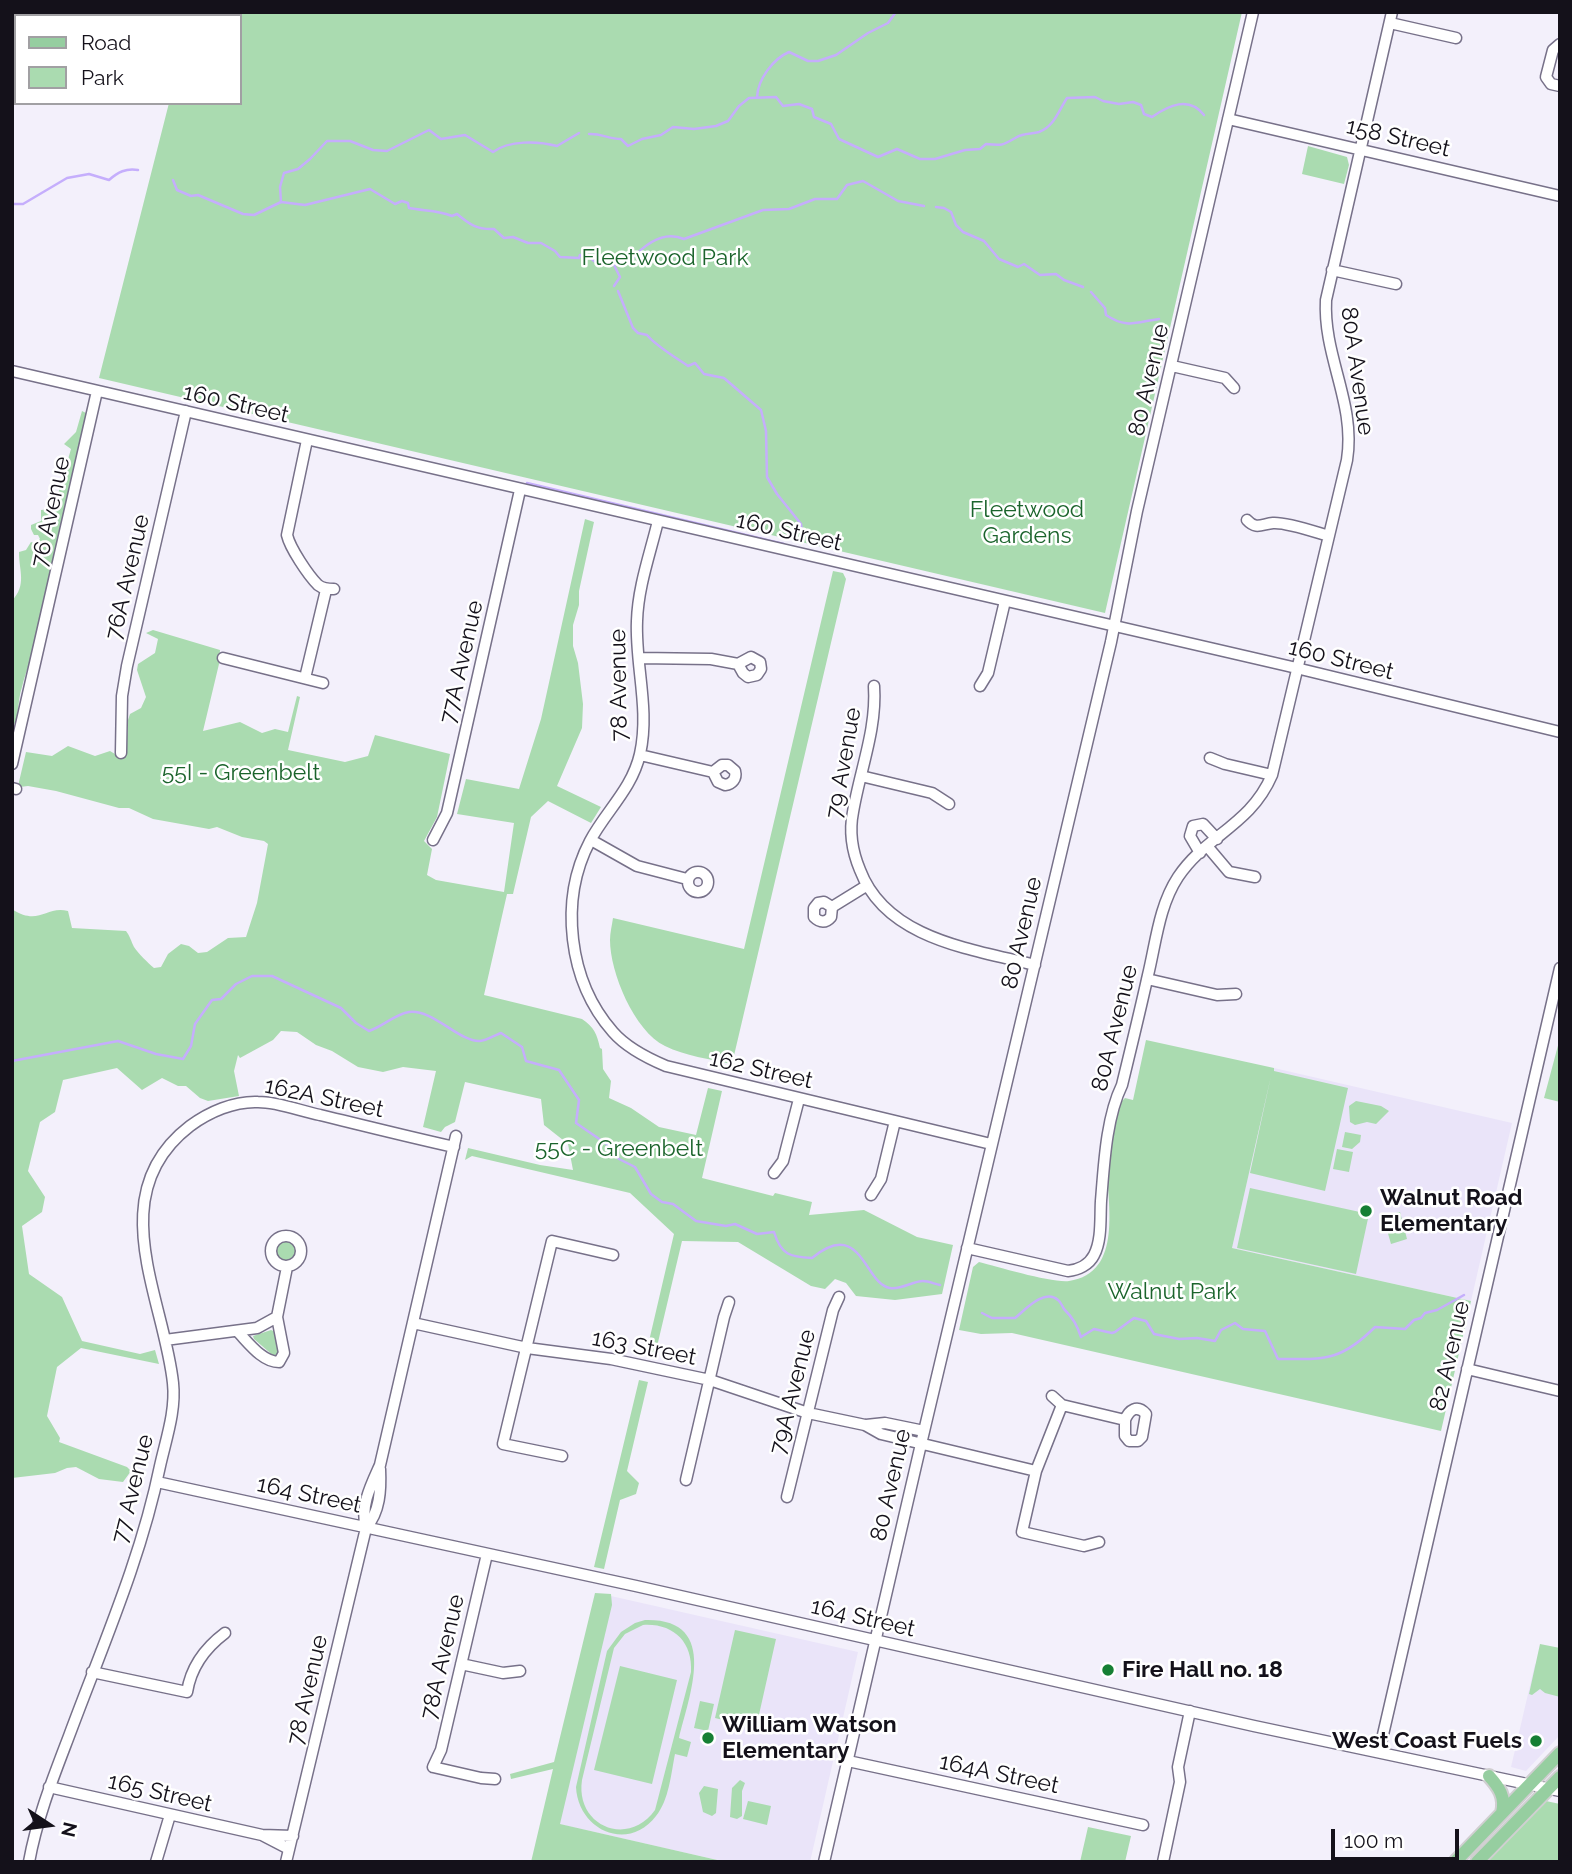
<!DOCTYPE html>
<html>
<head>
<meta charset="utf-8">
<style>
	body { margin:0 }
	#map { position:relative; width:1572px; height:1874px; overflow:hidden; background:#f3f0fb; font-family:Raleway,sans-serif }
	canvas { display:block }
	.frame { position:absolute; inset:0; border:14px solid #14111a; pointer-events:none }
	.legend { position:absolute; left:14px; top:14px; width:228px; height:91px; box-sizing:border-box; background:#fff; border:2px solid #a1a0a3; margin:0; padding:9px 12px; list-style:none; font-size:21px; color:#14111a }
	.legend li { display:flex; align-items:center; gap:14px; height:35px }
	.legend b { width:35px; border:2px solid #a1a0a3 }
	.north { position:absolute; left:14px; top:1790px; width:70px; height:70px; -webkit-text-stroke:5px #fff; paint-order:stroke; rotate:103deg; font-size:19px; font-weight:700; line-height:28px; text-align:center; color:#14111a }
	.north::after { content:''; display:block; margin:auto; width:24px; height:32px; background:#14111a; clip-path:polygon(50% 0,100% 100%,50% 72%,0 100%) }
	.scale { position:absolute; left:1331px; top:1829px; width:128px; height:32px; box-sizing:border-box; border:4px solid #14111a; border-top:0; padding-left:9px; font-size:21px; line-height:24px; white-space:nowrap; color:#14111a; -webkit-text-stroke:5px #fff; paint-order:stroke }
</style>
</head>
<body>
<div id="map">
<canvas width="1572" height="1874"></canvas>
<div class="frame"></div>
<ul class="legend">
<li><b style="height:9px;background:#96cea0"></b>Road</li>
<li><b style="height:19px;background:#aadbb0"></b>Park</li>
</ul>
<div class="north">N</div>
<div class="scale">100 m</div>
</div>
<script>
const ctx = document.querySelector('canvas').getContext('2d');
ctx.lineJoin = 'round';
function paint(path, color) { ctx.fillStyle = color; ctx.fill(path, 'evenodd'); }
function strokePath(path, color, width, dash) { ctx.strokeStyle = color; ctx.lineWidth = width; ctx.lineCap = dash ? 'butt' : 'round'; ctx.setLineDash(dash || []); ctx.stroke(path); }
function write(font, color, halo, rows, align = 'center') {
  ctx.font = font + ' Raleway,sans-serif'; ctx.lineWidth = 5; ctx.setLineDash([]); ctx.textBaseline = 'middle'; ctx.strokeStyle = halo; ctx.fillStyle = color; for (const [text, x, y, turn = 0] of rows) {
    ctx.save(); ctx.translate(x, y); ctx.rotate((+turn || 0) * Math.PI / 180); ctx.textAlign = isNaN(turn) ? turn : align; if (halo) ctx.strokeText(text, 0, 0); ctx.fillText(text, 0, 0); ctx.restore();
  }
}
paint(new Path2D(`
	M1274,1068L1512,1123L1471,1301L1232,1248L1270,1079Z
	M611,1596L858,1652L810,1862H726L559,1824Z
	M1535,1664L1560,1682V1735L1526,1771L1511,1767Z`), '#eae4f9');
paint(new Path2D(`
	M192,12H1242L1105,613L99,378L169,103H240V16H191Z
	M1308,146L1347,157L1349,165L1344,184L1302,174Z
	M82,411L86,413L87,417L42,612C38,621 39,629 36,639C33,656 26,670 22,687C17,702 20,715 12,729V601C27,584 19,572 19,552L26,550L31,542L34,543L40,539L38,535H34L31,529V525L41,521V510L50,509L51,501L58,494L71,449L64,444L76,432Z
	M585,519L594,522L579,591V605L573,625V646L578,663L583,704L582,728L557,786L601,807L591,823L548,801L531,817L513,894H507L484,995L582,1019C594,1027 597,1034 600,1048L602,1049L603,1069L611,1081L609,1098L631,1108L659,1127L696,1135L708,1088L722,1091L702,1178L773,1196L775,1193L812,1202L809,1215L864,1210L917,1237L953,1245L942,1294L895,1300L856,1296L846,1283L835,1279L825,1289L811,1286L738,1242L682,1241L655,1355L646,1354L674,1234L630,1193L472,1156L465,1160L468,1148L540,1165L573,1170L568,1144L544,1125L541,1099L465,1082L455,1122L445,1127L441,1132L423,1127L436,1071L403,1067L383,1072L358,1067L332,1051L316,1045L297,1032L281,1031L273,1040L240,1058L238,1055L234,1071L239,1096L208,1101L200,1098L186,1086H178L162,1078L142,1090L117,1068L63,1080L55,1112L40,1122L28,1171L45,1197L42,1212L22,1226L29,1274L62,1297L82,1341L140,1354L155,1350L159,1364L81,1348L57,1367L47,1416L60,1438L59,1442L127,1467L131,1471L123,1482L99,1479L76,1467L67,1468L55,1473L12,1478V909C39,927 46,905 68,911L72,928L126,931C130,936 131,941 134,947C139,954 147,962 154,968L161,967L168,954L181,944L189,946L198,953L207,952L228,938L246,937L257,903L268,844L264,841L242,837L217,827L209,829L153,819L129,808H119L56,791L28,786L20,787L18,786L26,752L52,756L68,746L95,756L110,751L120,757L126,755L128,720L130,714L141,708L146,697L137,670L138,664L155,653L158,639L146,633L153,630L220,650L219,664L203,731L240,722L262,733L275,729L288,732L297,696L300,697L288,750L345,762L368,756L375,735L450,754L437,817L424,841L432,849L427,875L436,880L504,892L514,823L457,814L466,779L519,789L541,719Z
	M833,571L843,573L846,579L732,1064C710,1059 685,1056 665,1046C634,1031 610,972 610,940C610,933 612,925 613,918L744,949Z
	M1560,1038V1102L1544,1098Z
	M1146,1040L1274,1068V1071L1348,1088L1325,1191L1250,1173L1271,1076L1232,1248L1471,1301L1441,1431L1012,1333L981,1334L959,1330L973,1267L979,1262C999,1267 1051,1283 1069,1281C1124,1273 1107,1203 1107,1165C1108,1145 1116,1122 1121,1102L1125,1098L1133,1100Z
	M1356,1101L1381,1106L1389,1111L1376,1124L1367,1122L1355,1125L1350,1122L1349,1106Z
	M1345,1132L1361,1135L1360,1142L1352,1149L1342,1147Z
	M1337,1149L1353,1152L1349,1172L1333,1169Z
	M1250,1188L1369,1214L1356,1274L1237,1248Z
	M1400,1212L1407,1239L1391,1244L1383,1216Z
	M273 1252a13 13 0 1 1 26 0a13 13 0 1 1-26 0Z
	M271,1330L276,1332L281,1349L276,1358L254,1339L253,1336Z
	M639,1380L648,1382L627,1471L639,1483L636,1494L620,1500L604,1569L594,1567Z
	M595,1593L611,1594L612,1605L560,1824L726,1862H531L553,1769L511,1779L510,1774L554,1762Z
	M645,1620C721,1618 689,1696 679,1738L691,1742L687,1757L675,1754C671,1774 669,1800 656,1816C628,1853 578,1830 576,1787L607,1651L621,1632L635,1623ZM643,1625C673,1623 693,1642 691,1672L655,1810C628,1848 575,1826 582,1780L614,1648L625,1634Z
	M735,1630L776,1639L756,1728L715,1718Z
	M1540,1644L1560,1648V1697L1545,1693L1540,1689L1532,1695L1529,1694Z
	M620,1666L677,1680L652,1784L594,1770Z
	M700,1701L714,1704L708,1731L694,1728Z
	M740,1780L745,1783L742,1791V1816L737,1819L730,1817L732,1788Z
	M704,1786L718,1789L716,1813L712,1816L703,1812L699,1793Z
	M748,1801L771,1806L767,1825L743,1819Z
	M1546,1801L1560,1804V1862H1487Z
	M1088,1827L1131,1836L1125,1862H1080Z`), '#aadbb0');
strokePath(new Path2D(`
	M757,97C758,79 773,59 789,52L808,61H818L836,55L868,33L888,23L896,12
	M589,134C600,133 609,139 621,139L628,146L642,139L661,135L673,127L694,129L716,126L728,121L739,106L749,98L776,97L783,106L799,104L812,109L814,117L831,124L839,139L878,157L897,149L920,159H935L965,150L980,149L986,144C1003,146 1003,145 1017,137C1023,133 1032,134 1039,132C1054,127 1059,110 1067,98L1095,97L1103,101L1119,104L1133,102L1141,105L1144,114L1152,117C1169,105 1189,96 1204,115
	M173,180L177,190L191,196L198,195L243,214L254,215L281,202L280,187L284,173L298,169L310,159L327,141H350L373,150L387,151L429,130L441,139L465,135L493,152C509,140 538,141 557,146L579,133
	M281,202L305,205L370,189L395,204L402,201L408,203L409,208C424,211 438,210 452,216L457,214C469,224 477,230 494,229L504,238L513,237L528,243H541L555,251L560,257L579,258L580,255H586L598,264L611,260L622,261
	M12,204H23L67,178L89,174L109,180C118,172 126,168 138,170
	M936,207L944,208L951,212L956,225L963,232L984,241L999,259L1018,267L1024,264L1040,275L1056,274L1064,280L1083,287
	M631,260C645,244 663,230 684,239L763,210L789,209L815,199H837L847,185L863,181L898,201L924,206
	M612,261L620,277L614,286
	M618,291L633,328L638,333L647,335C656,346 675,357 688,366L695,363L704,374L724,378L761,410L766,431L767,477L777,494L801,524L803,539
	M1091,292L1105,308L1106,315C1127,329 1136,322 1159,319
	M527,483L784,544
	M12,1061L118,1041L156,1054L183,1059L191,1046L195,1024L212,1000L221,999L236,984L252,976H272L341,1008L356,1023L369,1031C384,1026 395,1014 409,1012C433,1009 459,1042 480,1041C486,1041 495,1035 501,1033L522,1047L526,1061L559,1070L579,1100L576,1123L608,1145L619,1159L635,1167L651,1194L662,1202L673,1204L696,1221L726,1226L735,1224L757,1234L774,1232C781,1255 790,1257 812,1258C862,1217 864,1284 890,1288C901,1290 913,1281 923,1281C928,1281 935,1284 940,1285
	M982,1313L992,1318H1015C1024,1311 1044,1288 1058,1300C1061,1302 1062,1306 1064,1309C1073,1318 1077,1325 1081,1337L1094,1329L1112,1333L1115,1332L1134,1318L1146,1321L1154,1334L1179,1339L1197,1338L1215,1341L1221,1330L1235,1323L1243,1329L1265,1331L1278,1359C1324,1359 1340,1362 1375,1327L1405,1329L1414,1320L1421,1318L1425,1313L1437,1310L1464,1295`), '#c5aefc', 2.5);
const minor = new Path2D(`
	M1390,23L1456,38
	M1560,44L1553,50L1546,77L1551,84L1560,86
	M1228,119L1560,196
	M1332,270L1396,284
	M1172,366L1225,378L1234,388
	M12,371L1288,666L1560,732
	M307,440L287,535C290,548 308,575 318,585C323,589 328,589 334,589
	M1247,520C1256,530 1262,524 1273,523C1287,522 1315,532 1329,536
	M658,521C650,554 638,587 637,621C635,665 650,709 640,754C632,789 606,811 590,841C559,900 568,981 613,1032C626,1047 647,1058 666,1066L991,1144
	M223,658L323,683
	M639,658L711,659L738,664L751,657L760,662L761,669L757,675L748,677L743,673L738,664
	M305,678L326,590
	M874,686C877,729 860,770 853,812C849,832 852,851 860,870C886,939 971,949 1035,965
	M980,686L988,673L1005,601
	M121,753L122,696L127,666L186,411
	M640,755L713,772L718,782L725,785C732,784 737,779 735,771L728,765H722L713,772
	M1210,758L1225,764L1272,775
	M12,764L97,391
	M861,776L932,793L949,804
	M12,788L16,789
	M433,840L447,813L520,490
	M591,840L637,866L687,879
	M1207,846L1229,872L1255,877
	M1200,853L1190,836L1193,826L1203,824L1217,839
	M688 882a10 10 0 1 1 20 0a10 10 0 1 1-20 0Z
	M832,907L831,917C826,923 820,923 814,917V908L818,903L824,902L832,907L866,886
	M1147,979L1217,995L1236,994
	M774,1173L783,1161L799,1099
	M871,1195L881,1179L895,1121
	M271 1251a15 15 0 1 1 30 0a15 15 0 1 1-30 0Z
	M967,1248L1068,1271C1078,1270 1089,1265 1094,1255C1102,1240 1100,1218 1101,1201C1104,1165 1106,1118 1122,1085C1131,1048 1140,1011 1148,975C1156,942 1159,906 1178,877C1206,835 1250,826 1272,775L1347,460C1356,403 1323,357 1326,300L1392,12
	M413,1323L527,1348L611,1359L710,1380L808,1413L865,1425L881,1434L1036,1471
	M237,1331C248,1342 262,1362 279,1362L284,1353L277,1317
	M165,1340L257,1328L277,1317L287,1267
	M1467,1369L1560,1391
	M1052,1396L1062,1405L1125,1420V1436L1129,1441H1138L1142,1437L1146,1414C1137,1404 1129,1410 1125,1420
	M1062,1405L1036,1471L1022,1532L1084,1546L1099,1542
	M866,1425L885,1423L924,1431
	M562,1456L503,1444L552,1241L613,1255
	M686,1480L724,1317L729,1302
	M157,1482L636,1586L1254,1726L1560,1791
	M787,1497L833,1310L839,1297
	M366,1528C380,1512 381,1490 380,1469
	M487,1554L441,1750L433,1767L481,1778L495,1779
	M461,1664L503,1673L520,1671
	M92,1672L187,1692C191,1667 205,1648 225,1633
	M1379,1752L1560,968
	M848,1761L1143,1825
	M49,1787L262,1835L293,1836
	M262,1835L289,1849
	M29,1862C37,1818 53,1778 69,1736C102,1647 141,1559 160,1466C166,1439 176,1411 173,1383C164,1298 101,1194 190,1126C209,1112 234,1101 258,1102C279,1102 300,1111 320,1115C365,1126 409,1137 454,1147
	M156,1862L170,1815
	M286,1862L366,1528C360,1506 371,1485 380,1465L456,1136
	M824,1862L921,1444L1111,642L1137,511L1253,12
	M1163,1862L1180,1782L1178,1767L1190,1711`);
const major = new Path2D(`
	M1489,1776C1499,1787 1506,1797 1502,1813
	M1455,1862L1560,1753
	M1477,1862L1560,1777`);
strokePath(minor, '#777189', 13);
strokePath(major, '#d0cfd1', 16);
strokePath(minor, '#fff', 10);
strokePath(major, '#96cea0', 12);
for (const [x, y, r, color] of [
	[1366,1211,7,"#167f34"],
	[1108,1670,7,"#167f34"],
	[708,1738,7,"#167f34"],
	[1536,1741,7,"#167f34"]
]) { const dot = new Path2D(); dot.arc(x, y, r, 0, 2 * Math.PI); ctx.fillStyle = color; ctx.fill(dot); strokePath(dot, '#fff', 2.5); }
write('23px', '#14111a', '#fff', [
	["158 Street",1398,138,13],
	["80A Avenue",1357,371,82],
	["80 Avenue",1149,380,-77],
	["160 Street",236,404,13],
	["76 Avenue",51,512,-78],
	["160 Street",789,532,13],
	["76A Avenue",128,577,-77],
	["160 Street",1341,660,14],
	["77A Avenue",462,662,-77],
	["78 Avenue",619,685,-91],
	["79 Avenue",844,763,-80],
	["80 Avenue",1022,933,-77],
	["80A Avenue",1115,1028,-76],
	["162 Street",761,1070,13],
	["162A Street",324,1098,12],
	["163 Street",644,1348,11],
	["82 Avenue",1450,1356,-77],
	["79A Avenue",793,1392,-76],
	["80 Avenue",891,1485,-77],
	["77 Avenue",133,1489,-76],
	["164 Street",309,1495,12],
	["164 Street",863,1618,13],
	["78A Avenue",443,1657,-77],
	["78 Avenue",308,1690,-77],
	["164A Street",999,1774,12],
	["165 Street",160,1793,13]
]);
write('23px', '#1b642c', '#fff', [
	["Fleetwood Park",665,258],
	["Fleetwood",1027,510],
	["Gardens",1027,536],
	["55I - Greenbelt",241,773],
	["55C - Greenbelt",619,1149],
	["Walnut Park",1172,1292]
]);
write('bold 23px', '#14111a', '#fff', [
	["Walnut Road",1380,1198],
	["Elementary",1380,1224],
	["Fire Hall no. 18",1122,1670],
	["William Watson",722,1725],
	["Elementary",722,1751],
	["West Coast Fuels",1522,1741,"right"]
], 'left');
</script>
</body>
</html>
